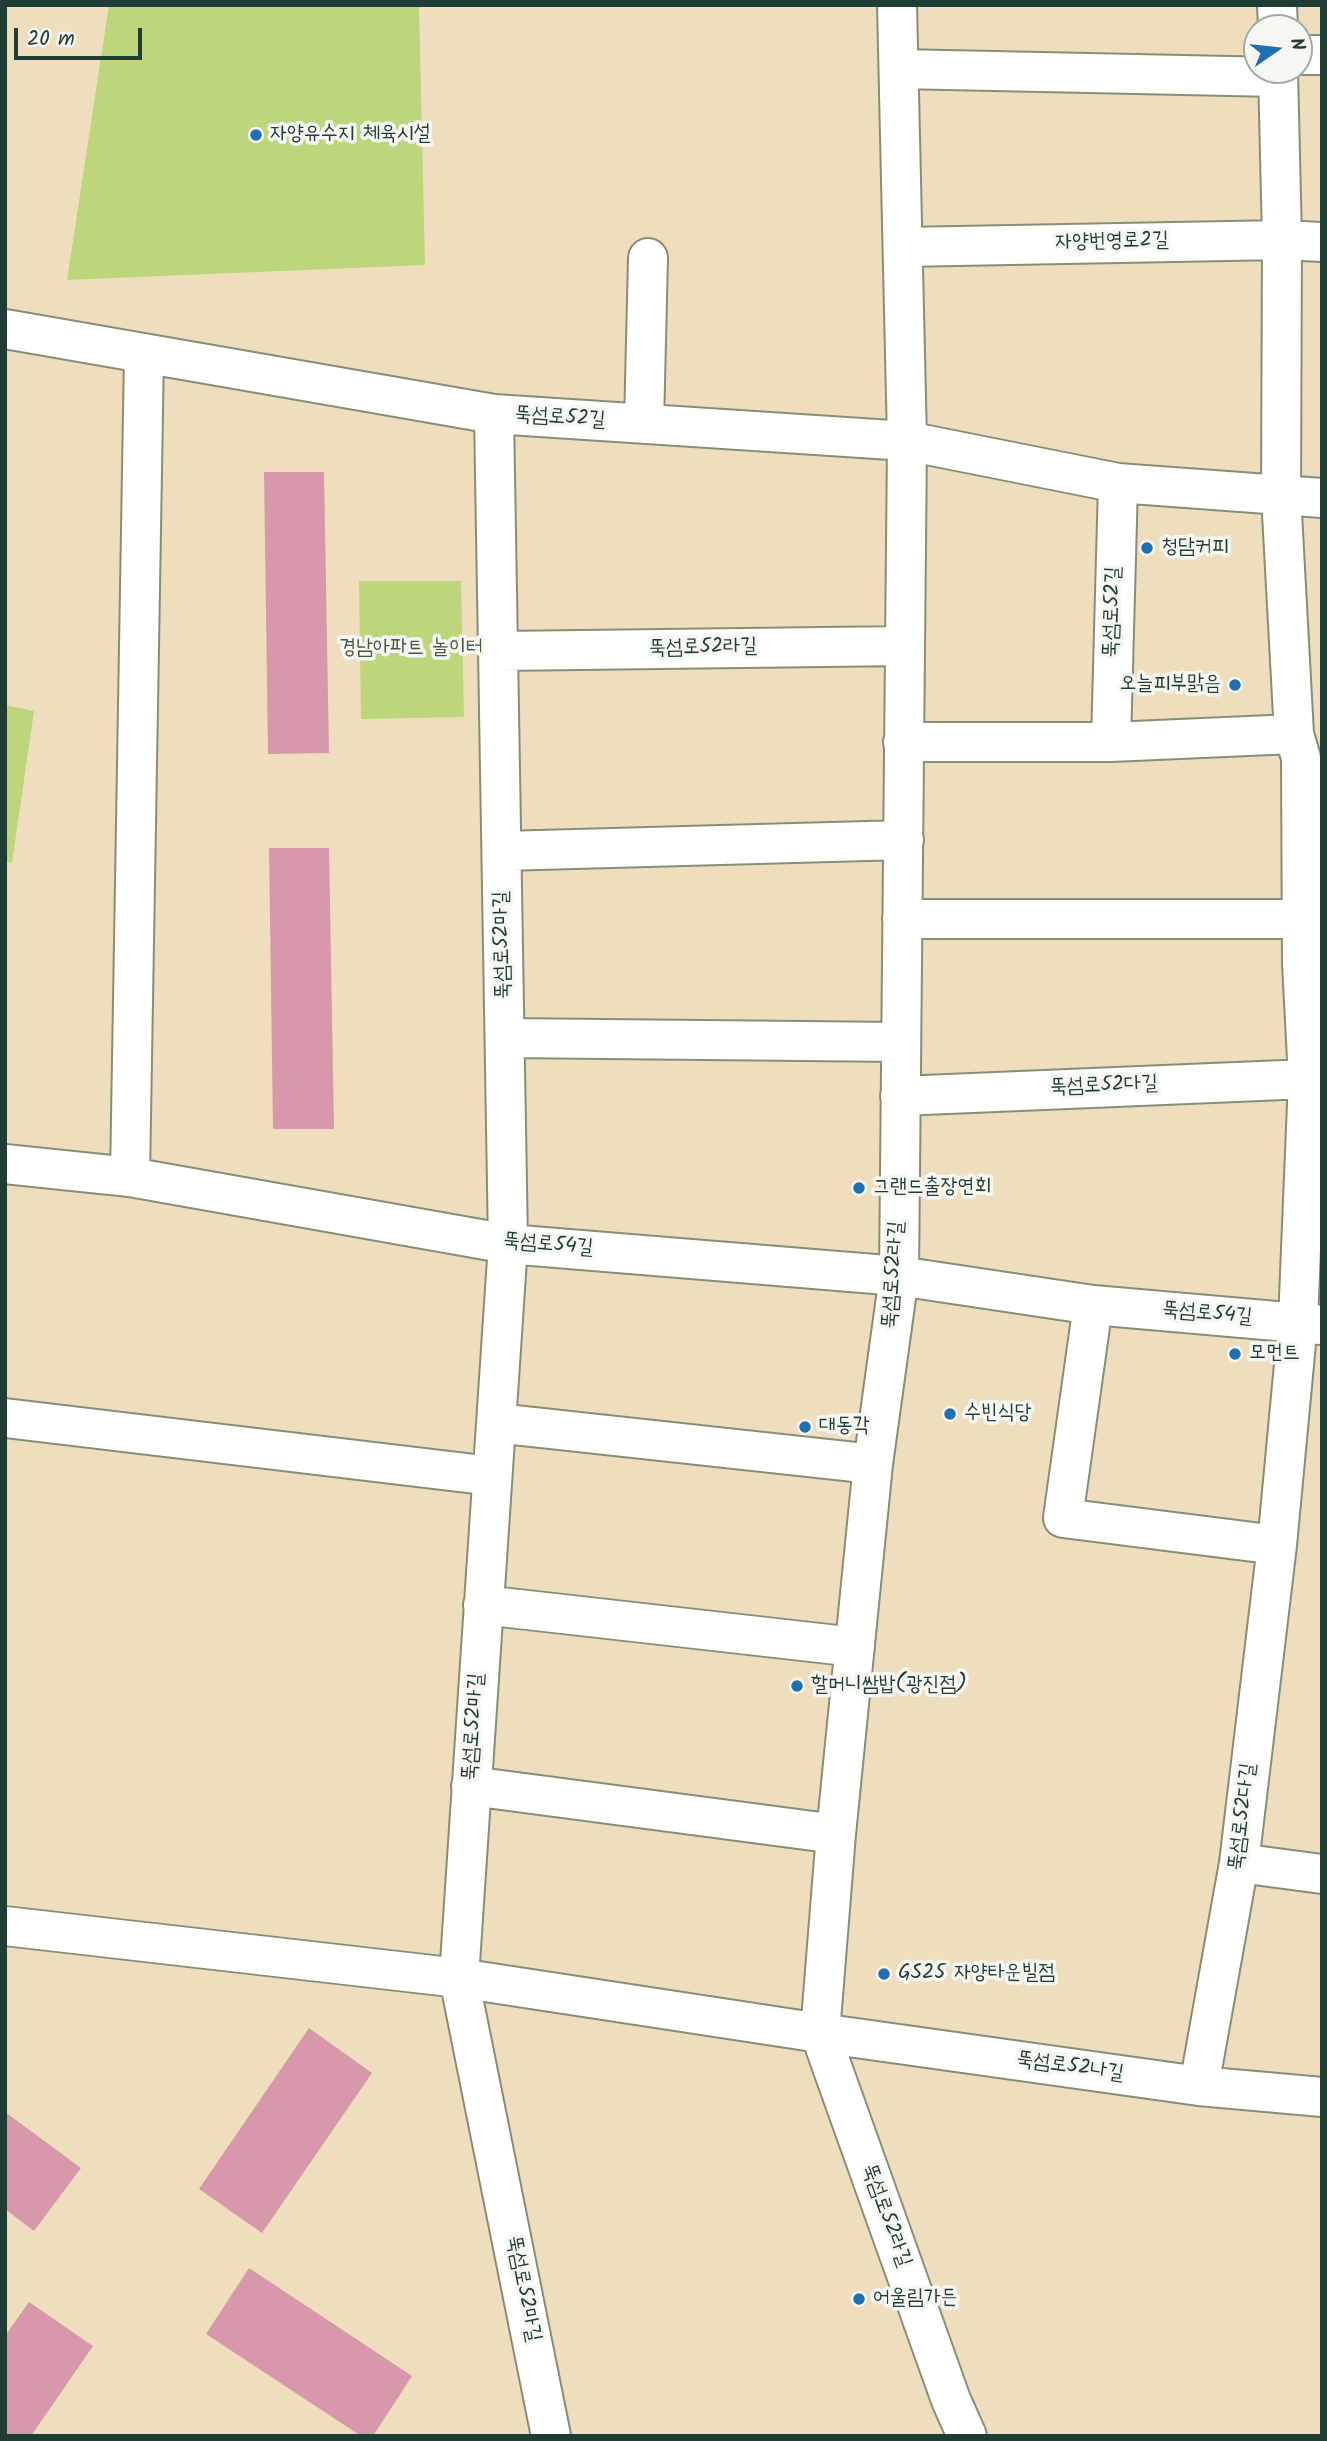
<!DOCTYPE html>
<html>
<head>
<meta charset="utf-8">
<style>
	body { margin:0 }
	#map { position:relative; width:1327px; height:2441px; overflow:hidden; background:#efdebd; font-family:Kalam,sans-serif }
	canvas { display:block }
	.frame { position:absolute; inset:0; border:7px solid #1f3d34; pointer-events:none }
	.north { position:absolute; left:1243px; top:14px; width:70px; height:70px; box-sizing:border-box; background:#f6f6f2; border:2px solid #a0aca6; border-radius:50%; rotate:76deg; font-size:19px; font-weight:700; line-height:28px; text-align:center; color:#1f3d34 }
	.north::after { content:''; display:block; margin:auto; width:24px; height:32px; background:#1f6fb2; clip-path:polygon(50% 0,100% 100%,50% 72%,0 100%) }
	.scale { position:absolute; left:14px; top:28px; width:128px; height:32px; box-sizing:border-box; border:4px solid #1f3d34; border-top:0; padding-left:9px; font-size:21px; line-height:24px; white-space:nowrap; color:#1f3d34; -webkit-text-stroke:5px #f6f6f2; paint-order:stroke }
</style>
</head>
<body>
<div id="map">
<canvas width="1327" height="2441"></canvas>
<div class="frame"></div>
<div class="north">N</div>
<div class="scale">20 m</div>
</div>
<script>
const ctx = document.querySelector('canvas').getContext('2d');
ctx.lineJoin = 'round';
function paint(path, color) { ctx.fillStyle = color; ctx.fill(path, 'evenodd'); }
function strokePath(path, color, width, dash) { ctx.strokeStyle = color; ctx.lineWidth = width; ctx.lineCap = dash ? 'butt' : 'round'; ctx.setLineDash(dash || []); ctx.stroke(path); }
function write(font, color, halo, rows, align = 'center') {
  ctx.font = font + ' Kalam,"Poor Story",sans-serif'; ctx.lineWidth = 7; ctx.setLineDash([]); ctx.textBaseline = 'middle'; ctx.strokeStyle = halo; ctx.fillStyle = color; for (const [text, x, y, turn = 0] of rows) {
    ctx.save(); ctx.translate(x, y); ctx.rotate((+turn || 0) * Math.PI / 180); ctx.textAlign = isNaN(turn) ? turn : align; if (halo) ctx.strokeText(text, 0, 0); ctx.fillText(text, 0, 0); ctx.restore();
  }
}
paint(new Path2D(`
	M109,5H419L425,265L67,280Z
	M359,581H461L464,717L361,719Z
	M5,705L34,711L12,863L5,862Z`), '#bdd67b');
paint(new Path2D(`
	M264,472H324L329,753L268,754Z
	M269,848H329L334,1129H273Z
	M309,2028L372,2073L262,2233L199,2189Z
	M5,2112L81,2168L34,2231L5,2209Z
	M249,2268L412,2376L373,2436H361L206,2334Z
	M29,2302L93,2346L31,2436H5V2336Z`), '#d798ac');
const minor = new Path2D(`
	M897,5L907,441L899,1276L873,1464L836,1834L820,2033L951,2400L967,2436
	M1277,5L1278,28
	M1299,55H1322
	M899,69L1277,77
	M903,247L1282,240L1322,242
	M5,329L494,414L907,441L1118,483L1322,498
	M494,414L508,1244L459,1978L551,2436
	M644,424L648,258
	M500,651L905,646
	M903,742H1111L1294,734
	M1111,742L1118,483
	M502,851L904,840
	M902,919H1303
	M505,1038L901,1042
	M900,1096L1308,1079
	M5,1164L130,1177L508,1244L899,1276L1093,1305L1322,1325
	M130,1177L144,353
	M1093,1305L1063,1518L1277,1545
	M5,1418L492,1476
	M496,1423L873,1464
	M483,1605L855,1647
	M471,1786L836,1834
	M1239,1863L1322,1874
	M5,1926L459,1978L820,2033L1199,2086L1322,2097
	M1199,2086L1239,1863L1277,1545L1298,1322L1308,1079L1302,963L1301,758L1294,734L1281,495L1282,240L1278,70`);
strokePath(minor, '#878e78', 42);
strokePath(minor, '#fff', 38);
for (const [x, y, r, color] of [
	[256,135,7,"#1f6fb2"],
	[1147,548,7,"#1f6fb2"],
	[1235,685,7,"#1f6fb2"],
	[859,1188,7,"#1f6fb2"],
	[1235,1354,7,"#1f6fb2"],
	[950,1414,7,"#1f6fb2"],
	[805,1427,7,"#1f6fb2"],
	[797,1686,7,"#1f6fb2"],
	[884,1974,7,"#1f6fb2"],
	[859,2299,7,"#1f6fb2"]
]) { const dot = new Path2D(); dot.arc(x, y, r, 0, 2 * Math.PI); ctx.fillStyle = color; ctx.fill(dot); strokePath(dot, '#f6f6f2', 2.5); }
write('21px', '#1f3d34', '#f6f6f2', [
	["자양유수지 체육시설",270,135],
	["청담커피",1161,548],
	["오늘피부맑음",1221,685,"right"],
	["그랜드출장연회",873,1188],
	["모먼트",1249,1354],
	["수빈식당",964,1414],
	["대동각",819,1427],
	["할머니쌈밥(광진점)",811,1686],
	["GS25 자양타운빌점",898,1974],
	["어울림가든",873,2299]
], 'left');
write('21px', '#1f3d34', '#f6f6f2', [
	["자양번영로2길",1112,243,-1],
	["뚝섬로52길",560,419,4],
	["뚝섬로52길",1114,612,-88],
	["뚝섬로52라길",703,649,-1],
	["뚝섬로52마길",504,945,-91],
	["뚝섬로52다길",1104,1087,-2],
	["뚝섬로54길",548,1246,5],
	["뚝섬로52라길",895,1275,-86],
	["뚝섬로54길",1207,1315,5],
	["뚝섬로52마길",475,1727,-86],
	["뚝섬로52다길",1244,1817,-83],
	["뚝섬로52나길",1070,2068,8],
	["뚝섬로52라길",885,2216,70],
	["뚝섬로52마길",522,2289,79]
]);
write('21px', '#3f5c42', '#f6f6f2', [
	["경남아파트 놀이터",411,649]
]);
</script>
</body>
</html>
